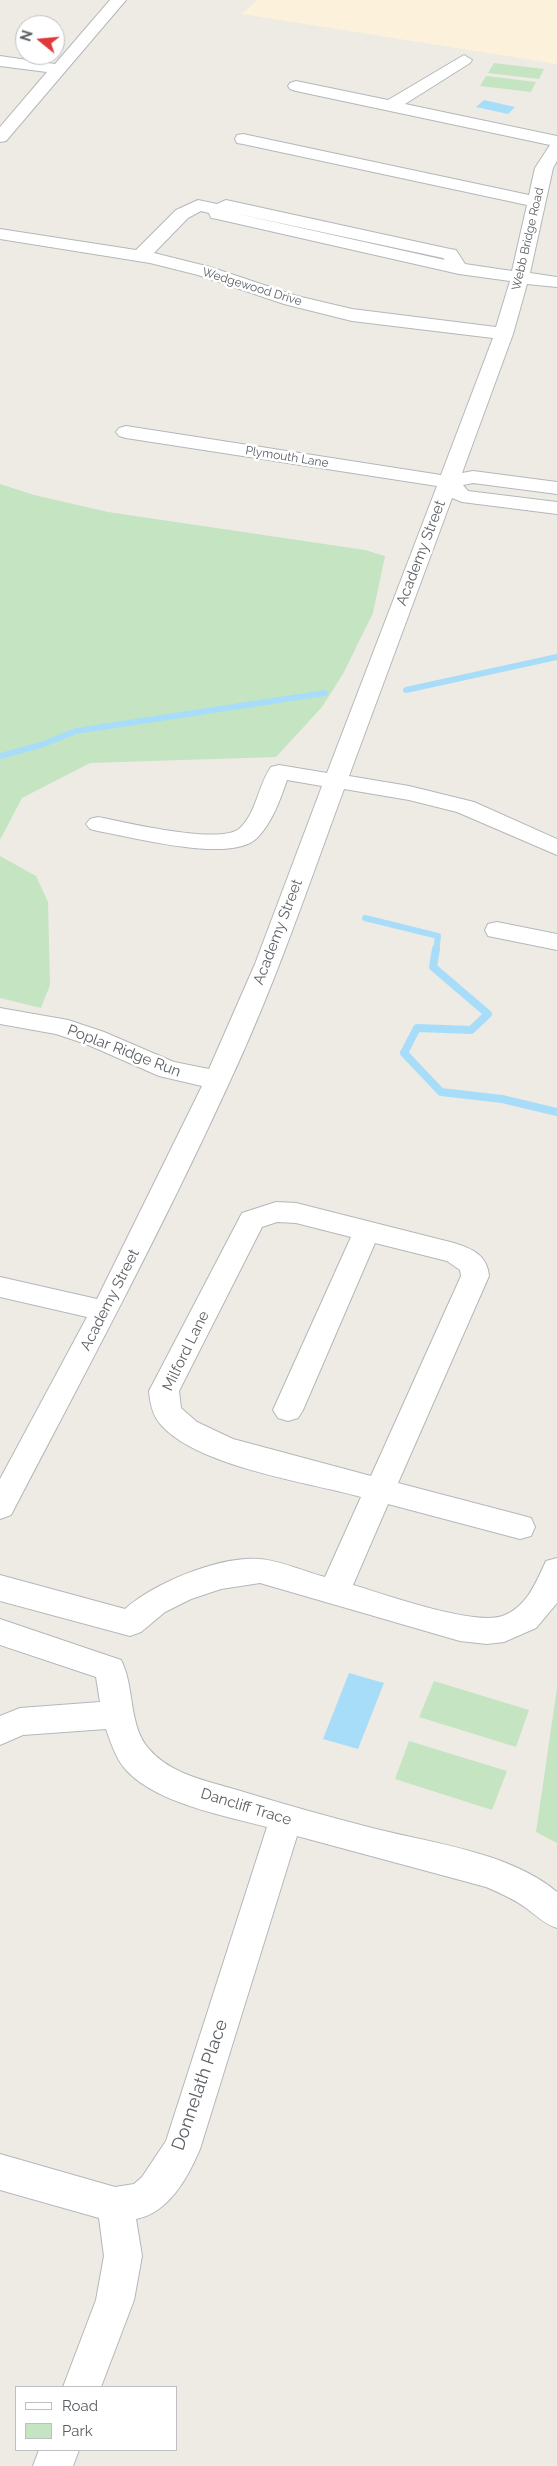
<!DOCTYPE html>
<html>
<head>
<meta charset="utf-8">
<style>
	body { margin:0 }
	#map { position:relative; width:557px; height:2466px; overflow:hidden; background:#eeebe4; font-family:Raleway,sans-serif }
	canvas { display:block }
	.legend { position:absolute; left:15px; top:2386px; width:162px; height:65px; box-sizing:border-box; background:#fff; border:1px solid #bebfc1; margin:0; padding:6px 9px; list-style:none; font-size:15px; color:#5c6064 }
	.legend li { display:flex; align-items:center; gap:10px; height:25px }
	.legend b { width:25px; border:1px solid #bebfc1 }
	.north { position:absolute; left:15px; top:15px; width:50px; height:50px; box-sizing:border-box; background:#fff; border:1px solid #bebfc1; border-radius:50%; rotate:287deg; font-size:14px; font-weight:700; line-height:20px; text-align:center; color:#5c6064 }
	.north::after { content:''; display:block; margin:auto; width:18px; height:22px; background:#df393a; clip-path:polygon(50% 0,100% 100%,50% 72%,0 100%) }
</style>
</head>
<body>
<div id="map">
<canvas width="557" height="2466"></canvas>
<ul class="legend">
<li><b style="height:6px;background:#fff"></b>Road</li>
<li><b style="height:14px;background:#c5e4c2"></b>Park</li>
</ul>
<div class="north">N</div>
</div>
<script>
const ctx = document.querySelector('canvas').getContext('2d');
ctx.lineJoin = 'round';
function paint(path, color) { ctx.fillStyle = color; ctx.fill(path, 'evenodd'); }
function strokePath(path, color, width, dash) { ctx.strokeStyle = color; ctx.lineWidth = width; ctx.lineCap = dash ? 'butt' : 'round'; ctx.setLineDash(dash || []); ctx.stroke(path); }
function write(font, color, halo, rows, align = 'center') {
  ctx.font = font + ' Raleway,sans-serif'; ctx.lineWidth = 5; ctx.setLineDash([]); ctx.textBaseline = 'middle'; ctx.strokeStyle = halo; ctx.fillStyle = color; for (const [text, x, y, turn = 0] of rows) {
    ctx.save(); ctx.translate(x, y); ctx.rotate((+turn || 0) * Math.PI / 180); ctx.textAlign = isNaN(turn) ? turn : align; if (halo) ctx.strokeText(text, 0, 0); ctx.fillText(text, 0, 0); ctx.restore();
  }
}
paint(new Path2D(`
	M257,0H557V64L242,14Z`), '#fcf1db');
paint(new Path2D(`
	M494,63L544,69L539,79L488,73Z
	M486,76L536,82L531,92L480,86Z
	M0,484L34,495L108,512L365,550L385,556L373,613L343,674L322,707L276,757L90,763L22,798L0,840Z
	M0,856L36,876L48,902L50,985L41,1008L0,998Z
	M434,1681L529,1710L516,1747L419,1717Z
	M557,1688V1843L536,1832Z
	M409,1741L507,1771L492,1810L395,1779Z`), '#c5e4c2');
paint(new Path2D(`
	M484,100L515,107L508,114L476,107Z
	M349,1673L384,1683L358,1749L323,1739Z`), '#a8ddfa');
strokePath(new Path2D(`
	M406,690L557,657
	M0,756L41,745L76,731L325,693
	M365,918L438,936L436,951`), '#a8ddfa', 6);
strokePath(new Path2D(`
	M436,949L433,967L488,1014L471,1030L417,1028L404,1053L441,1092L502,1099L557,1112`), '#a8ddfa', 8);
const minor = new Path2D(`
	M110,0H126L6,141L0,142V127L47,72L0,66V56L55,64Z
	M464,55L472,60L470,63L405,104L557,136V161L553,168L530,273L557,277V287L527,284L513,334L462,473L473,471L557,482V494L473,483L463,485L468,491L557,502V514L462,502L452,498L349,776L409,786L474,802L557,839V855L457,812L409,800L344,789C308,887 274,987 230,1081C162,1230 86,1371 11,1515L0,1519V1479L87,1317L0,1297V1277L97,1299L202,1086L159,1076L86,1044L56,1034L0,1024V1008L68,1020L104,1032L174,1062L209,1069L255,964L322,786L287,780C280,800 272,823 257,838C231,864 132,837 98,831L90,829L86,824L90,819L98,817C124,822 222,846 240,828C257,812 258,785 271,767L279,765L327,773L437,486L126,438L119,436L116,432L119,428L126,426L441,475L493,338L352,321L284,304L198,275L150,263L0,239V229L136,250L176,210L198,200L217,204L226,200L450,249L456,250L465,264L512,271L527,205L243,144L237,143L235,139L237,135L243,134L529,195L535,168L550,145L296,91L290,89L288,86L290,83L296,81L388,100ZM201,211L209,213L211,218L217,219L459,274L510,281L496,327L352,309L297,296L210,267L154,253L188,218ZM229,212L443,258L445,260Z
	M497,922L557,934V950L488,936L485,930L488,924Z
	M276,1202L296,1203L454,1243C473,1249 487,1255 489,1276L398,1483L520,1515L531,1518L535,1527L531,1536L520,1539L388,1504L353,1585C384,1594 478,1628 505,1615C528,1605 536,1582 546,1561L557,1558V1603L536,1628L504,1642L487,1644L460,1641L260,1583L221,1589L191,1599L165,1612L141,1632L130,1636L0,1601V1575L125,1609C154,1583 219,1556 259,1559C278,1560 306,1572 325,1577L361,1497C307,1482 200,1467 162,1426C153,1417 150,1404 149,1391L242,1213ZM277,1222L296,1223L351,1237L273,1410L278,1418L288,1421L298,1418L303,1410L375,1243L447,1261L460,1270L461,1276L371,1476L233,1439L197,1422L181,1408L179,1391L262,1227Z
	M0,1619L121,1660C135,1687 128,1726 149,1749C170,1774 207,1781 237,1790C283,1804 329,1817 376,1829C433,1843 511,1853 557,1892V1928C544,1924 537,1916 526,1908C514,1899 500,1893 486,1887L297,1836L200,2149C188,2177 169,2213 136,2219L142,2256L134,2300L101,2387H63L96,2300L104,2256L99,2218L0,2190V2154L115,2187L134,2184L142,2177L166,2141L267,1827C225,1816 156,1803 126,1770C116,1759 111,1743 106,1729L23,1735L0,1745V1716L20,1708L100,1702L96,1677L0,1645Z
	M39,2450H79L73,2466H33Z`);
strokePath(minor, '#b4b7ba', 2);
paint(minor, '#fff');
write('12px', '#5c6064', '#fff', [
	["Webb Bridge Road",528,239,-77],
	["Wedgewood Drive",252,287,17],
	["Plymouth Lane",287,457,9]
]);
write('15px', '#5c6064', '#fff', [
	["Academy Street",421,553,-69],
	["Academy Street",278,932,-69],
	["Poplar Ridge Run",124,1051,21],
	["Academy Street",110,1300,-63],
	["Milford Lane",186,1351,-64],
	["Dancliff Trace",246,1807,17]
]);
write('18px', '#5c6064', '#fff', [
	["Donnelath Place",200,2085,-71]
]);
</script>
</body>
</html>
